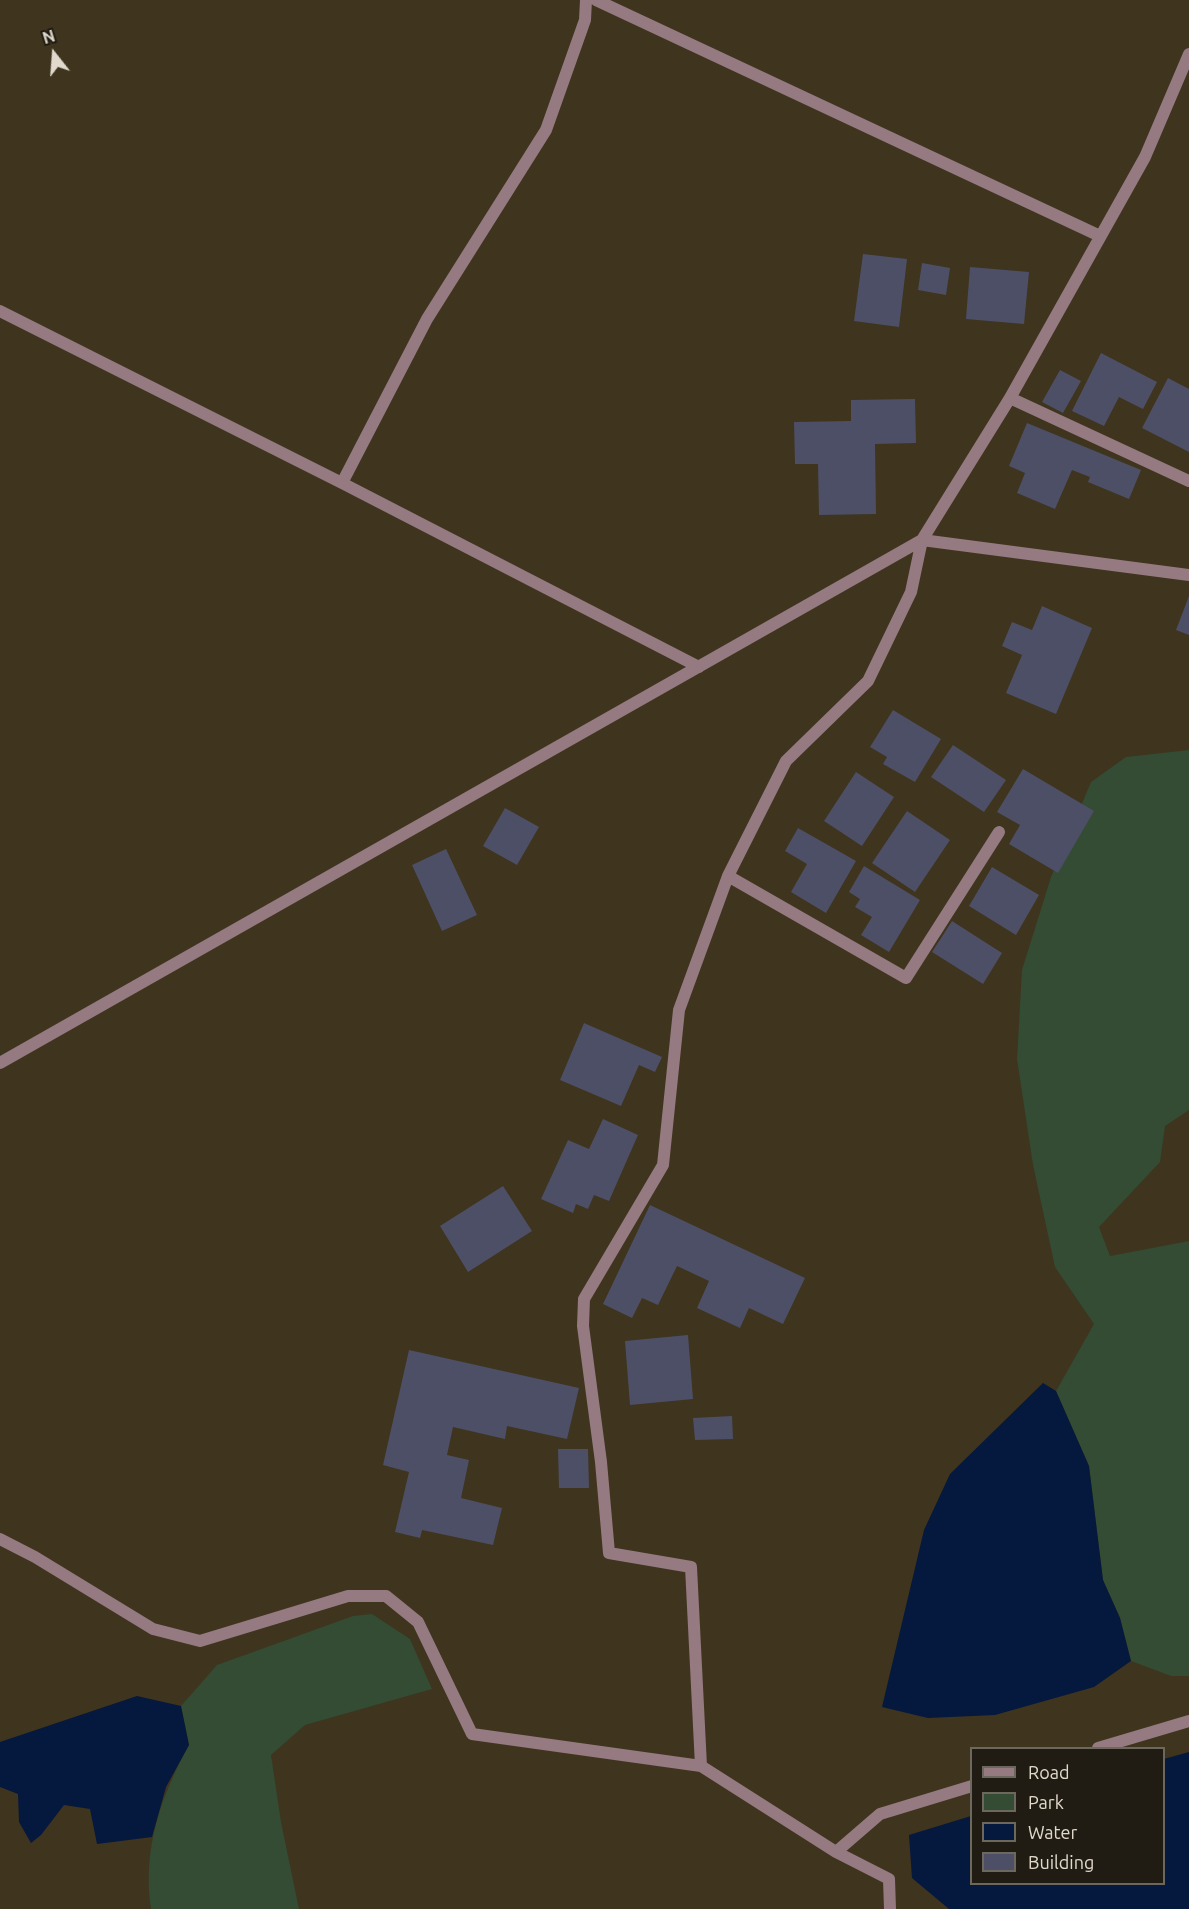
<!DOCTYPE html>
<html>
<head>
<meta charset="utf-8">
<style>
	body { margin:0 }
	#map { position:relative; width:1189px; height:1909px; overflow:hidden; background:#3f341e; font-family:Ubuntu,sans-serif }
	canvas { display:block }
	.legend { position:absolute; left:970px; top:1747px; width:195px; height:138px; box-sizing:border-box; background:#211c13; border:2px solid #6d685d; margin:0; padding:8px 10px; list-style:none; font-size:18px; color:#e0d9cc }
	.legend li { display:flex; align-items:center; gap:12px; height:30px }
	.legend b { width:30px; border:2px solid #6d685d }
	.north { position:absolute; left:24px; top:24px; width:60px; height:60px; -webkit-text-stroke:4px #211c13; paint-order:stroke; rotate:343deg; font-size:16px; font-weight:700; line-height:24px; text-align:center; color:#e0d9cc }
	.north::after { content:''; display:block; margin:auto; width:21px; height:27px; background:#e0d9cc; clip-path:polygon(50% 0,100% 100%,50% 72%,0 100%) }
</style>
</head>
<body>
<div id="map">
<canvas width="1189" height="1909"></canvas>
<ul class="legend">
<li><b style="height:8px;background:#957a81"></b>Road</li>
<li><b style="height:16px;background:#334c33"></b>Park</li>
<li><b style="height:16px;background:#05183d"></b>Water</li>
<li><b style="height:16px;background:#4d4f66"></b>Building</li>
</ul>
<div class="north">N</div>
</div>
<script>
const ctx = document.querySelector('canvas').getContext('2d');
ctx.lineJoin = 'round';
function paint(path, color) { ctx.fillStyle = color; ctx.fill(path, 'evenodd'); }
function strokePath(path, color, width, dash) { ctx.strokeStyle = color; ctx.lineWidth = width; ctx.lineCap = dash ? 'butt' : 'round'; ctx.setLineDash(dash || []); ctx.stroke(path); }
paint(new Path2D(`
	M1189,750V1110L1165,1126L1160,1162L1099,1227L1110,1256L1189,1241V1676H1171L1131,1661L1120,1618L1103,1580L1089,1466L1056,1391L1094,1324L1055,1267L1033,1165L1017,1059L1022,970L1051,877L1091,782L1126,757Z
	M372,1614L410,1639L432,1689L305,1725L271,1755L281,1822L299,1909H151C142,1849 161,1796 189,1745L181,1706L217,1665L353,1616Z`), '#334c33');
paint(new Path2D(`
	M1043,1383L1056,1391L1089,1466L1103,1580L1120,1618L1131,1661L1094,1687L995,1715L928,1718L882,1707L924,1530L950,1474Z
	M137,1696L181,1706L189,1745L166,1787L152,1837L97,1844L90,1809L64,1805L41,1835L31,1843L19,1822L18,1794L0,1787V1742Z
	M1189,1752V1909H949L912,1878L909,1835L971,1816L972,1884H1164V1759Z`), '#05183d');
paint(new Path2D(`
	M863,254L907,259L899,327L854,321Z
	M922,263L950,268L946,295L918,290Z
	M970,267L1029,272L1024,324L966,319Z
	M1101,353L1157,382L1143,409L1119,397L1104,426L1072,411Z
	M1060,370L1081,381L1063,413L1042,402Z
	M1168,378L1189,389V452L1142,428Z
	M915,399L916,443L875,444L876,514L819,515L818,464H795L794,422L851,421V400Z
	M1027,423L1141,470L1129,499L1088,482L1090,477L1072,470L1055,509L1017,493L1025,473L1009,466Z
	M1189,596V635L1176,630Z
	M1042,606L1092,628L1056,714L1006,693L1022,655L1002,646L1012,622L1032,630Z
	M893,710L941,739L915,782L883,764L887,757L870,747Z
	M953,745L1006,780L984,812L931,777Z
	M1023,769L1094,811L1058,873L1009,844L1020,825L997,812Z
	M856,772L894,797L862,846L824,821Z
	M505,808L539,827L517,865L483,846Z
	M907,811L950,840L915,892L872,863Z
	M798,828L856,861L826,913L791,892L807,864L785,851Z
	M446,849L477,915L442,931L412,865Z
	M864,866L920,900L889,952L861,935L872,917L855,907L860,899L849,892Z
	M992,867L1039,895L1016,935L969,906Z
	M952,921L1002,953L983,984L932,952Z
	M584,1023L662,1057L655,1072L639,1065L621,1106L560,1080Z
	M603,1119L638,1135L609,1201L594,1195L588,1209L576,1204L573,1213L541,1199L568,1140L589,1149Z
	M503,1186L532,1231L468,1272L440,1226Z
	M650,1205L805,1278L783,1324L749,1308L740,1328L697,1308L709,1281L677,1266L658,1305L642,1298L632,1318L603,1304Z
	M688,1335L693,1399L630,1405L625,1341Z
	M409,1350L579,1388L567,1439L507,1426L505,1439L453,1427L447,1455L469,1460L461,1498L502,1508L493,1545L422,1530L420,1538L395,1532L409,1472L383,1465Z
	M732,1416L733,1439L695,1440L693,1418Z
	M558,1449H588L589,1488H559Z`), '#4d4f66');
strokePath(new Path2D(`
	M596,0L1100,236
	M0,311L342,483L699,667
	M1010,398L1189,481
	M342,483L427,319L546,130L585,20L586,0
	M728,876L906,978L999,832
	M0,1063L922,540L1189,575
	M0,1539L35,1557L153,1629L200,1641L348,1596H386L418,1622L472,1734L701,1766L836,1852L880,1814L972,1786
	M1098,1748L1189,1721
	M701,1766L691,1567L609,1553L601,1462L583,1326L584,1299L663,1165L679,1010L728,876L786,761L868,681L911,592L922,540L1010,398L1145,157L1189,54
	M836,1852L889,1879L890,1909`), '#957a81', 12);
</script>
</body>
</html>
